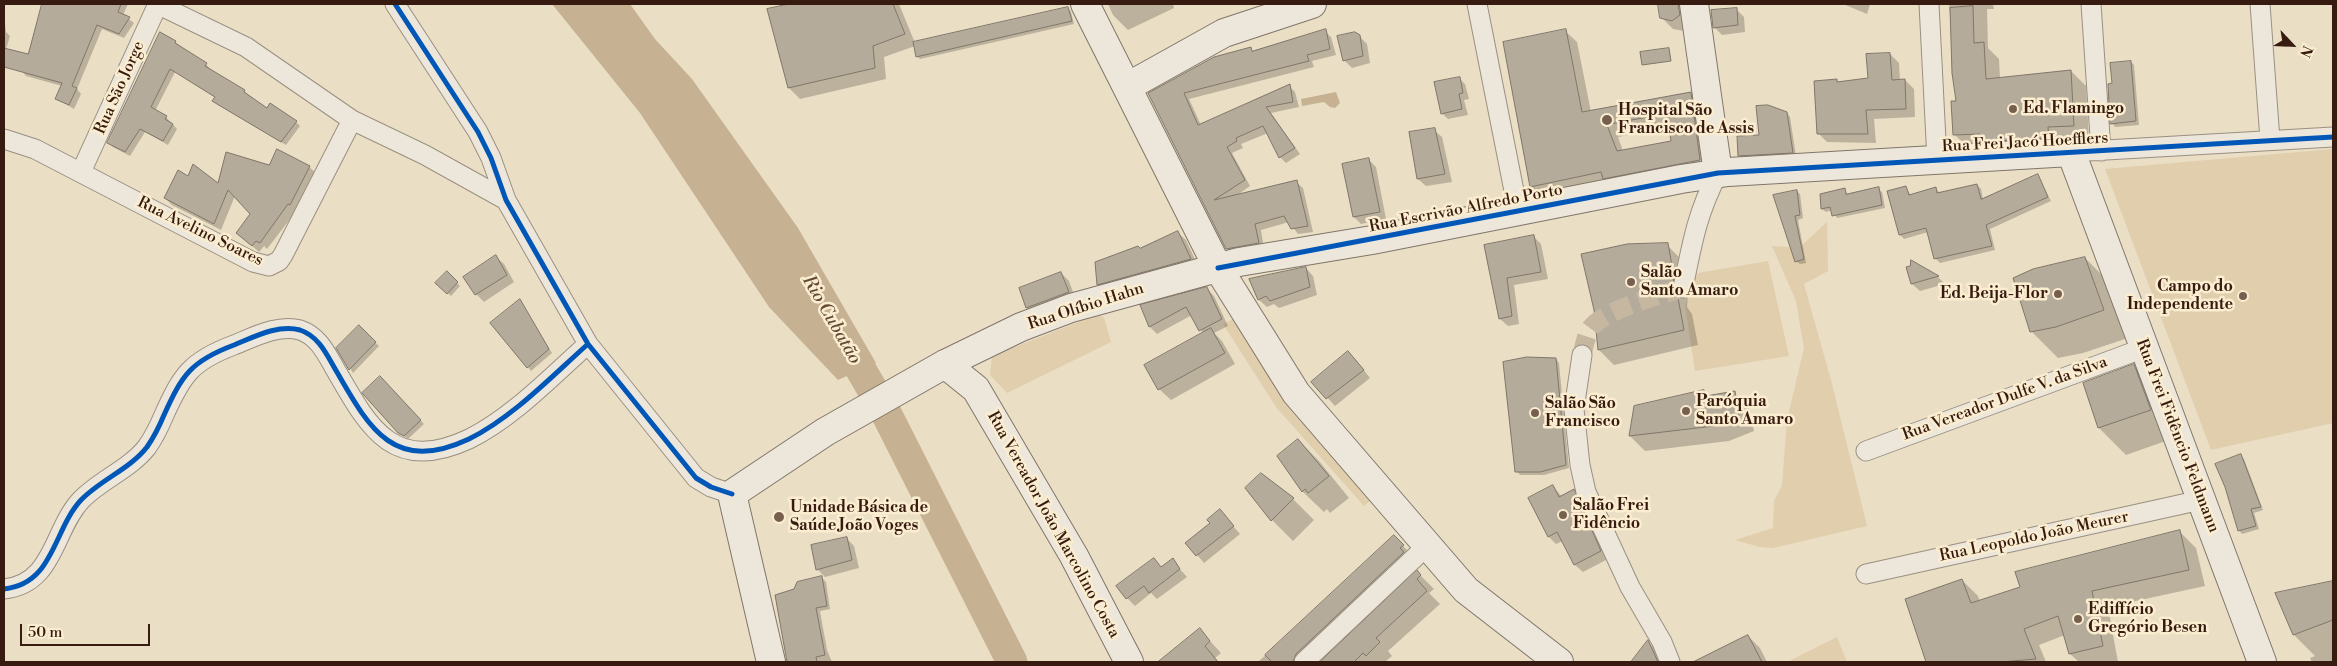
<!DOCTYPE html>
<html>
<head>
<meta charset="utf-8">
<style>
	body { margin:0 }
	#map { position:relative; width:2337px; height:666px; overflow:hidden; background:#eadec5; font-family:"Libre Bodoni",serif }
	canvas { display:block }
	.frame { position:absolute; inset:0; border:5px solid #371b10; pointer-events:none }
	.north { position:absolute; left:2267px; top:20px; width:50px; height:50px; -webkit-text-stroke:4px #fbedd0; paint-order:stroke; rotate:115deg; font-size:14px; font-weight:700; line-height:20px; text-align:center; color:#371b10 }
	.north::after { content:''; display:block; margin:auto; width:18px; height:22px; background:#371b10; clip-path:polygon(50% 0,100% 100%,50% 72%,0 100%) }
	.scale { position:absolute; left:20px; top:624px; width:130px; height:22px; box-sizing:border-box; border:2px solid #371b10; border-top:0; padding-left:6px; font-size:15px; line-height:18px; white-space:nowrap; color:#371b10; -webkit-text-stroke:4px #fbedd0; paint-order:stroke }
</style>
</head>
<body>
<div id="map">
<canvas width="2337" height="666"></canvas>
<div class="frame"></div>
<div class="north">N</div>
<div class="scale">50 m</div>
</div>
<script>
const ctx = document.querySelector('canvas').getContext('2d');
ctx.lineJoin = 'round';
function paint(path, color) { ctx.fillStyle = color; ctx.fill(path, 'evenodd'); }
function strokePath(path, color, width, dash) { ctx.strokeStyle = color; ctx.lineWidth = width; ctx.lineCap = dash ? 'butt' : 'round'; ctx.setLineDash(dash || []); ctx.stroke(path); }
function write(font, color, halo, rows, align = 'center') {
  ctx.font = font + ' "Libre Bodoni",serif'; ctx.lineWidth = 5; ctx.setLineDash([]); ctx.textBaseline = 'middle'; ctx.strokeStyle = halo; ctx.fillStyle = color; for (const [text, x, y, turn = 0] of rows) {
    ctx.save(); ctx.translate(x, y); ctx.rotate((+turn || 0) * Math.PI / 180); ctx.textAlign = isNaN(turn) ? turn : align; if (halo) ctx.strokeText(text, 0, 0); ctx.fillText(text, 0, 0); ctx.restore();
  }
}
paint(new Path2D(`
	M2333,149V423L2211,450L2105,169Z
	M1827,222L1828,271L1804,284L1832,384L1867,526L1773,548L1760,547L1735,540L1773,528L1774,501L1782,485L1787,420L1804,348L1796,301L1772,246L1799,248Z
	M1768,261L1789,356L1695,371L1685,305L1692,283L1698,273Z
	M1099,314L1104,318L1111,342L1007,393L990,375L992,356Z
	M1240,315L1378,494L1364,506L1276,407L1223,324Z
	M1837,637L1847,662H1792L1791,660Z`), '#e0cead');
paint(new Path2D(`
	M552,4H630L655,39L692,79L798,228L876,363L838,380L769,307L640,113Z
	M1336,92L1340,103L1335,108L1330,107L1324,102L1302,106L1301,99Z`), '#c6b293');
paint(new Path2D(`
	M43,4H128L123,15L134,23L124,38L102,29L77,89L81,94L74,109L57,99L62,86L26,76L22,71L29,56Z
	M794,4H899L915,43L1068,8L1071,12L1074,24L920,59L917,56L915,46L884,57L886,79L800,99L789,88L769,10Z
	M1108,4H1173L1174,8L1128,30L1113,15Z
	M1659,4H1686L1684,31L1673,29L1661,17Z
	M1843,4H1870L1867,14Z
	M1949,4H1993L1994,9H1987L1988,48L1999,59L2000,78L2071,71L2086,86L2089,140L1970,150L1955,135L1957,102Z
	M1736,9L1744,17L1745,32L1722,35L1714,27Z
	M4,14L6,32L10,36L4,56Z
	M1325,31L1331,37L1336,55L1312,61L1314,67L1189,99L1201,125L1289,86L1295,92L1299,107L1271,113L1300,154L1286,163L1280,157L1268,133L1241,144L1243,148L1232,153L1250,186L1236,196L1296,182L1303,188L1313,232L1298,234L1289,222L1261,230L1264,249L1233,255L1227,249L1149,94L1251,49L1253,52Z
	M1565,31L1577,42L1591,112L1690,93L1702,105L1711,172L1543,198L1531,186ZM1669,127L1672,142L1623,151L1618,137Z
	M1359,36L1367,44L1370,63L1352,68L1344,60Z
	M175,42L206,64L210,69L209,70L244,91L267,109L296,122L300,126L286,145L218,105L214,101L216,98L175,72L155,111L166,117L177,129L168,145L145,132L130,156L113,147L108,142Z
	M1890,54L1899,63L1900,81L1905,80L1914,89L1915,117L1874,119L1876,143L1827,142L1818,133L1837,81L1839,83L1869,79Z
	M2131,62L2134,65L2139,125L2115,127L2112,123Z
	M1459,78L1465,84L1469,99L1464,100L1468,115L1448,119L1442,113Z
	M1787,113L1790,117L1796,156L1743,159L1739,155Z
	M1434,130L1442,137L1452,182L1426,186L1418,179Z
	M1368,159L1376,167L1386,219L1361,224L1354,217Z
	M270,166L309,167L316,173L297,210L267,249L264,246L259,252L244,239L252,214L235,196L221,230L172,205L165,198L189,177L219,185Z
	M2038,176L2051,201L1990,229L1995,250L1940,263L1936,259L1928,232L1904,239L1900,235L1906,187L1911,196L1936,189L1940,193L1977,185L1981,189L1983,199Z
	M1878,189L1882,192L1885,208L1837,218L1832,210L1826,212L1822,209L1845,190L1848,195Z
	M1797,191L1800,194L1803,218L1798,220L1806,263L1800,264L1796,261L1774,196Z
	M1178,233L1186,240L1198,266L1105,292L1098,284Z
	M1533,236L1541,244L1548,279L1514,285L1519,324L1508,326L1500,319L1485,246Z
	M1667,245L1682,260L1688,293L1687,307L1692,314L1698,345L1614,365L1599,350Z
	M496,257L504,264L514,282L484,302L476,294Z
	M2085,258L2112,285L2131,337L2083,353L2058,358L2031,331Z
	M1912,262L1938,277L1945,284L1920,291L1912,284L1908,268L1911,267Z
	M1306,268L1313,276L1317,295L1279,308L1274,304L1267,307L1259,300L1251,279Z
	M447,273L460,286L451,296L437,283Z
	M1061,273L1069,281L1076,300L1035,315L1027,308L1020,289Z
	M1206,288L1214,296L1228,326L1214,333L1222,341L1235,364L1171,400L1159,389L1203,333L1192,315L1157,334L1150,327L1142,306Z
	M520,301L552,353L531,371L528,367Z
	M359,327L379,346L353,373L338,348Z
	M1556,359L1559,363L1569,468L1544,475H1520L1517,471Z
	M1356,360L1370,378L1335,406L1313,382Z
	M2133,365L2160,392L2177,437L2126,455L2099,428L2084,384Z
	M380,378L424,424L408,439L398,432Z
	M1703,392L1708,397L1734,393L1749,408L1754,431L1729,441L1645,451L1630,436Z
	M1298,440L1319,461L1349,498L1330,513L1327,509L1324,512L1303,492L1278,457Z
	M2241,456L2244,459L2263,510L2254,513L2259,529L2242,534L2239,530Z
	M1261,475L1293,499L1314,520L1293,541L1272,520L1247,488Z
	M1553,486L1562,497L1574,491L1581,498L1608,559L1583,572L1575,565L1563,541L1556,544L1549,537L1529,499Z
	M1220,511L1240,534L1204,563L1187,543L1212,523Z
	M2180,532L2196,548L2205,586L2108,607L2118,662H2079L2070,654L2065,635L2039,645L2046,662H1928L1906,600L1962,580L1978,596L1980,602Z
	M1394,537L1416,559L1314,662H1258Z
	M847,539L854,546L859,568L825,577L817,569Z
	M1172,560L1187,577L1157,599L1151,593L1135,606L1127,598Z
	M1417,572L1434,589L1429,593L1440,604L1388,651L1392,656L1385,662H1322Z
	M822,578L826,582L830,609L820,611L827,650L832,662H787Z
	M2333,582V662H2312L2310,658L2315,656L2294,635L2276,594Z
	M1200,630L1221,653L1215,658L1219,662H1165L1163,660Z
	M1748,636L1760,648L1767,662H1696Z
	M1648,642L1659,653L1663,662H1632Z`), '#0003');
strokePath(new Path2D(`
	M840,334L885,411L1012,662`), '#c6b293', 31);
const building = new Path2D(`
	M42,4H121L118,12L130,17L119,34L97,25L72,86L77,88L69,105L55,99L62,83L4,67V48L28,54Z
	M789,4H893L905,34L873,46L875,68L788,88L767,9Z
	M1658,4H1678L1680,15L1672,21L1660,18Z
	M1973,6L1974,43L1984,42L1986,79L2071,70L2074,126L2048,127L2049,138L1981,142L1980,134L1953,135L1951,101H1956L1952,73L1950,8Z
	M1068,7L1072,21L916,57L913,42Z
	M1737,8L1738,25L1713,28L1711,10Z
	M1326,29L1330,49L1307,55L1309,61L1184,93L1198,125L1290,84L1293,102L1266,107L1295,148L1279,158L1263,126L1236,138L1237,141L1227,147L1245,180L1214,200L1297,180L1308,226L1291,229L1284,216L1255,224L1259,243L1226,249L1148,93L1214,57L1251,47L1252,51Z
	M1566,29L1582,112L1691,92L1700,160L1603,179L1601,172L1530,187L1503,42ZM1666,114L1671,141L1617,151L1607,125Z
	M160,32L176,41L175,43L207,63L205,66L245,90L244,92L267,108L270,103L297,121L281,142L212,101L215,97L170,69L151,107L167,116L165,119L173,124L163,141L140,129L125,152L107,143Z
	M1355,32L1360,35L1363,56L1343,61L1337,36Z
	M1669,48L1671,61L1642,65L1640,52Z
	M1890,53L1892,80L1905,79L1906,109L1866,110L1868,134H1817L1814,81L1837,79V82L1868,78L1866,54Z
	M2131,61L2136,121L2110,124L2108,84L2112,83L2110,63Z
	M1460,77L1463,93L1459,94L1462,109L1441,114L1434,82Z
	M1768,105L1787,112L1793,153L1738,156L1737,136L1759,135L1756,106Z
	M1435,128L1445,174L1417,179L1409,132Z
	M277,149L310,166L290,205L288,204L260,243L256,241L252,246L236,233L250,214L228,190L214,224L164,198L178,170L188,176L193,164L218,183L226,152L269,165Z
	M1369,158L1380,212L1353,217L1342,164Z
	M2038,174L2048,197L1986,225L1992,246L1934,259L1926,228L1899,235L1887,191L1906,186L1909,195L1936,187L1937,193L1977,184L1981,199Z
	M1879,187L1882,205L1832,216L1830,207L1821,209L1820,194L1845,188L1846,194Z
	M1797,190L1800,215L1795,216L1804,259L1795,262L1773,195Z
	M1178,231L1191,259L1097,285L1095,262L1138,246L1140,248Z
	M1534,235L1541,272L1507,278L1512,316L1499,319L1484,245Z
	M1668,243L1674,277L1672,291L1678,298L1684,330L1598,350L1594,310L1581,254L1627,244Z
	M496,255L507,275L475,295L463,277Z
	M2085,257L2104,310L2056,327L2030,332L2013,278L2033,269Z
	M1911,260L1939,276L1911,284L1906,267L1910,266Z
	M1306,267L1310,287L1270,301L1266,296L1258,300L1249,279Z
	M447,271L458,282L447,294L435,283Z
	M1061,272L1069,292L1026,308L1019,288Z
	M1207,287L1222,319L1199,331L1186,307L1149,327L1140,305Z
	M520,299L549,349L527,368L490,323Z
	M359,325L376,342L349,370L336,348Z
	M1211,328L1225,353L1158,390L1144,365Z
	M1348,351L1364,370L1326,399L1311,382Z
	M1527,357L1556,358L1566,465L1540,472H1515L1503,362Z
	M2134,364L2151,410L2098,428L2083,383Z
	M380,376L421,420L404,436L398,433L362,393Z
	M1704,390L1706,396L1735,391L1739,416L1714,426L1629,436L1634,406Z
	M1298,439L1329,476L1308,493L1305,489L1302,492L1277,456Z
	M2241,454L2261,507L2251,509L2256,526L2238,531L2225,487L2215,464Z
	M1261,473L1294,498L1271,521L1245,488Z
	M1553,485L1559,497L1574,489L1601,551L1574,565L1557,532L1548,537L1528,498Z
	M1220,509L1234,526L1196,556L1185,543L1210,523L1207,520Z
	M2180,530L2189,570L2092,591L2103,646L2069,654L2058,616L2024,629L2036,659L2001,662H1926L1905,599L1962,579L1971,603L2020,587L2015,572Z
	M1394,535L1404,545L1400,548L1404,552L1296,654L1293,662H1272L1265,655Z
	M847,537L852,560L816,570L811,545Z
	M1154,558L1161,567L1173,558L1180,569L1149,593L1144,586L1126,599L1116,586Z
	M1417,570L1421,575L1417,579L1427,591L1376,638L1380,642L1366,656L1363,653L1354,662H1320Z
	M822,576L827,606L816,608L825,655L816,657L817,662H787L775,595L794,589L797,582Z
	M2333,581V620L2293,635L2275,593Z
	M1200,628L1210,641L1205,646L1218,662H1158Z
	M1748,635L1762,662H1693L1735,641Z
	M1648,640L1658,662H1631Z`);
paint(building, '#b5ab9b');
strokePath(building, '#807669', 1);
strokePath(new Path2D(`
	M1582,355C1584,347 1586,336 1590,329C1603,310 1660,295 1683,288`), '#c6b7a1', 19, [19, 9]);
const street = new Path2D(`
	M157,4L246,47L352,120L425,155L506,200
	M395,4L478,132L491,158L506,200L588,344L696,478L711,487L732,494
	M1477,4L1518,211
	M1929,4L1937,160
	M2091,4L2101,151
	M2260,4L2270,140
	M4,139L35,149L253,262L269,266L279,261L283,255L352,120
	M2071,152L2333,137
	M81,172L158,4
	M1683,288C1692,244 1697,213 1718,173
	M1582,355L1574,409L1580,465L1586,492L1630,587L1662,642L1670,662
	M1866,451L2144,348
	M1866,574L2201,500
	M4,589C54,584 53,530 81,500C100,480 130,469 147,447C154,437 159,427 164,415C182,375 191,361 234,345C254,337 278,324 300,330C318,336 326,353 334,367C368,426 392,475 469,439C512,418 552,376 588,344
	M1304,662L1428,545`);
const secondary = new Path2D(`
	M1085,4L1218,268L1296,393L1466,590L1559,662
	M1694,4L1718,173
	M1127,87L1224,33L1312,4
	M945,364L976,389L1074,556L1129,662
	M771,662L732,494L825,432L945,364L1021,327L1071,308L1239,262L1372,240L1681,179L1728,172L2071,152L2262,662`);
strokePath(street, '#9a9081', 21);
strokePath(secondary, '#807669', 30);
strokePath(street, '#ede6da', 19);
strokePath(secondary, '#ede6da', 28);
strokePath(new Path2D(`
	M395,4L478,132L491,158L506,200L588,344L696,478L711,487L732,494
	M1218,268L1718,173L2333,137
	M4,589C54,584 53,530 81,500C100,480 130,469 147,447C154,437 159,427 164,415C182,375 191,361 234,345C254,337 278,324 300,330C318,336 326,353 334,367C368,426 392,475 469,439C512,418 552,376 588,344`), '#0057b8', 5);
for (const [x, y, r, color] of [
	[2013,109,5,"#765f4f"],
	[1607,120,6,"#765f4f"],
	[1631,282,5,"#765f4f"],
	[2058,294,5,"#765f4f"],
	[2243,296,5,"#765f4f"],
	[1686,411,5,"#765f4f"],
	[1535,413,5,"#765f4f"],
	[1563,515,5,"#765f4f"],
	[779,517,6,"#765f4f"],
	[2078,619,5,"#765f4f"]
]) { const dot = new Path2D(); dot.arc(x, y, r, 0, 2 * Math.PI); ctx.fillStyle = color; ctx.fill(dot); strokePath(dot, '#fbedd0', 2); }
write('16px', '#371b10', '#fbedd0', [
	["Rua São Jorge",120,88,-66],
	["Rua Frei Jacó Hoefflers",2025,143,-3],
	["Rua Escrivão Alfredo Porto",1466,209,-11],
	["Rua Avelino Soares",200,232,26],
	["Rua Olíbio Hahn",1086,307,-18],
	["Rua Vereador Dulfe V. da Silva",2005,399,-20],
	["Rua Frei Fidêncio Feldmann",2177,436,69],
	["Rua Vereador João Marcolino Costa",1053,525,61],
	["Rua Leopoldo João Meurer",2034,537,-12]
]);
write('bold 16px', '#371b10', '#fbedd0', [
	["Ed. Flamingo",2023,109],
	["Hospital São",1618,111],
	["Francisco de Assis",1618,129],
	["Salão",1641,273],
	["Santo Amaro",1641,291],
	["Campo do",2233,287,"right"],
	["Independente",2233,305,"right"],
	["Ed. Beija-Flor",2048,294,"right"],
	["Paróquia",1696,402],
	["Santo Amaro",1696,420],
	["Salão São",1545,404],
	["Francisco",1545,422],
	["Salão Frei",1573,506],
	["Fidêncio",1573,524],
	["Unidade Básica de",790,508],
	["Saúde João Voges",790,526],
	["Ediffício",2088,610],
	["Gregório Besen",2088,628]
], 'left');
write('italic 18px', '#644936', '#fbedd0', [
	["Rio Cubatão",831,320,60]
]);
</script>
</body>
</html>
